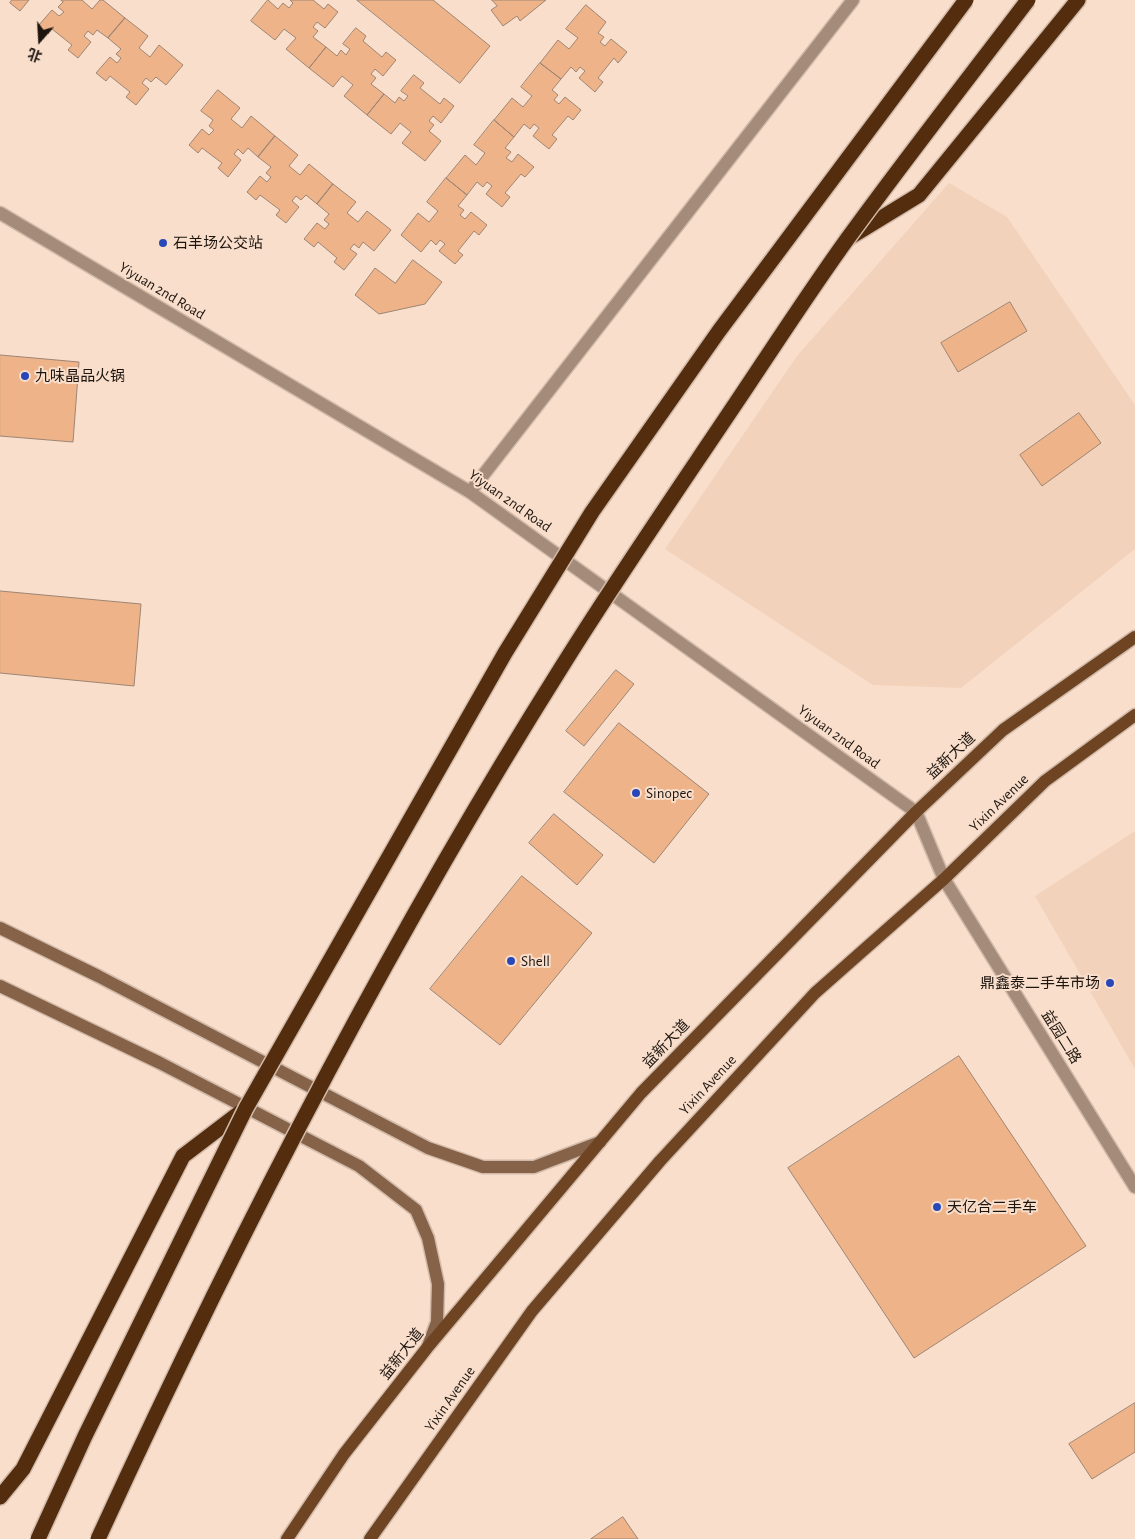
<!DOCTYPE html>
<html>
<head>
<meta charset="utf-8">
<style>
	body { margin:0 }
	#map { position:relative; width:1135px; height:1539px; overflow:hidden; background:#f8decb; font-family:"Alegreya Sans","Noto Sans SC",sans-serif }
	canvas { display:block }
	.north { position:absolute; left:15px; top:15px; width:50px; height:50px; -webkit-text-stroke:4px #f8decb; paint-order:stroke; rotate:199deg; font-size:14px; font-weight:700; line-height:20px; text-align:center; color:#1e150f }
	.north::after { content:''; display:block; margin:auto; width:18px; height:22px; background:#1e150f; clip-path:polygon(50% 0,100% 100%,50% 72%,0 100%) }
</style>
</head>
<body>
<div id="map">
<canvas width="1135" height="1539"></canvas>
<div class="north">北</div>
</div>
<script>
const ctx = document.querySelector('canvas').getContext('2d');
ctx.lineJoin = 'round';
function paint(path, color) { ctx.fillStyle = color; ctx.fill(path, 'evenodd'); }
function strokePath(path, color, width, dash) { ctx.strokeStyle = color; ctx.lineWidth = width; ctx.lineCap = dash ? 'butt' : 'round'; ctx.setLineDash(dash || []); ctx.stroke(path); }
function write(font, color, halo, rows, align = 'center') {
  ctx.font = font + ' "Alegreya Sans","Noto Sans SC",sans-serif'; ctx.lineWidth = 4; ctx.setLineDash([]); ctx.textBaseline = 'middle'; ctx.strokeStyle = halo; ctx.fillStyle = color; for (const [text, x, y, turn = 0] of rows) {
    ctx.save(); ctx.translate(x, y); ctx.rotate((+turn || 0) * Math.PI / 180); ctx.textAlign = isNaN(turn) ? turn : align; if (halo) ctx.strokeText(text, 0, 0); ctx.fillText(text, 0, 0); ctx.restore();
  }
}
paint(new Path2D(`
	M949,183L1007,217L1135,405V549L961,688L873,685L665,549L797,356Z
	M1135,831V1069L1035,896Z`), '#f3d2bb');
const building = new Path2D(`
	M12,0H29L20,11L10,3Z
	M61,0H82L92,9L100,0H103L125,18L108,38L97,30L93,35L88,31L84,36L91,42L78,58L68,50L72,45L52,29L48,34L38,26L52,10L59,16L64,12L58,7L63,2Z
	M268,0L278,9L283,3L289,8L293,3L290,0H313L324,9L328,4L338,12L325,28L317,22L313,27L318,31L313,37L326,47L309,68L286,49L296,38L284,29L275,40L251,21Z
	M357,0H433L490,46L460,83Z
	M492,0H546L520,21L517,16L503,26L491,10L497,6Z
	M586,5L606,22L598,33L604,37L600,42L605,46L611,39L627,52L618,63L614,58L598,78L603,82L595,92L579,78L585,71L580,67L576,72L571,67L561,79L540,63L558,40L569,49L578,38L566,29Z
	M125,18L148,36L139,48L150,57L159,45L183,65L166,85L156,77L151,82L146,78L142,83L149,89L136,105L126,97L130,92L110,76L106,81L96,73L110,57L117,63L121,58L116,54L121,49L108,38Z
	M356,28L366,36L363,41L382,57L386,52L396,60L383,76L375,69L371,74L376,78L371,84L384,94L367,115L344,96L353,85L342,76L333,87L309,68L326,47L337,56L341,50L346,55L350,49L343,44Z
	M540,63L561,79L552,90L558,95L554,100L559,104L565,97L581,110L573,120L568,116L552,135L557,139L549,149L533,136L539,128L534,124L530,129L524,124L514,137L494,120L512,98L523,107L532,96L521,87Z
	M414,75L424,83L420,88L440,104L444,98L454,106L441,123L433,116L429,121L434,125L429,131L441,141L425,161L402,143L411,132L400,123L391,134L367,115L384,94L395,103L399,97L404,101L408,96L401,91Z
	M218,90L240,108L231,119L242,128L251,116L275,136L258,157L248,148L243,154L238,149L234,154L241,160L228,177L218,168L222,163L202,148L198,153L189,145L202,129L209,135L214,130L209,126L213,120L201,111Z
	M494,120L514,137L505,148L511,152L506,158L512,162L518,154L534,167L525,177L521,174L505,193L510,197L502,207L486,194L492,186L487,182L483,187L477,182L467,195L446,178L465,155L476,165L485,153L474,145Z
	M275,136L298,155L289,166L300,175L309,164L333,184L317,204L306,195L301,200L296,196L292,201L299,207L286,223L276,215L280,210L260,195L256,200L247,192L260,176L267,182L271,177L266,173L271,167L258,157Z
	M446,178L467,195L458,206L464,210L460,215L465,219L471,212L487,225L479,235L474,231L458,251L463,255L455,264L439,251L445,244L440,240L436,245L431,240L421,252L401,235L418,213L429,222L438,211L427,202Z
	M333,184L356,202L347,213L358,222L367,211L391,230L374,251L363,242L359,248L354,244L350,249L357,254L344,270L334,262L337,258L318,242L314,247L304,239L317,223L325,229L329,224L324,220L329,214L317,204Z
	M413,260L442,282L425,304L379,314L355,295L375,268L395,283Z
	M1010,302L1027,331L958,372L941,343Z
	M0,355L79,362L73,442L0,436Z
	M1079,413L1101,443L1042,486L1020,455Z
	M0,591L141,604L134,686L0,673Z
	M616,670L634,684L584,746L566,731Z
	M619,723L709,794L654,863L564,792Z
	M554,814L603,855L577,885L529,843Z
	M522,876L592,933L500,1045L430,989Z
	M959,1056L1086,1246L914,1358L788,1168Z
	M1135,1403V1452L1092,1479L1069,1444Z
	M623,1517L638,1539H591Z`);
paint(building, '#eeb389');
strokePath(building, '#9d8574', 1);
const street = new Path2D(`
	M0,213L470,492L916,812L944,879L1135,1187
	M470,492L853,0`);
const secondary = new Path2D(`
	M0,928L98,976L428,1148L483,1167H534L600,1142
	M0,986L160,1063L359,1166L416,1210L428,1238L438,1284L437,1322L428,1346`);
const primary = new Path2D(`
	M287,1539L344,1454L427,1348L641,1093L916,812L1003,730L1135,637
	M370,1539L532,1311L660,1161L815,993L944,879L1045,781L1135,715`);
const highway = new Path2D(`
	M847,239L919,195L1078,0
	M0,1497L23,1469L183,1156L246,1108`);
strokePath(street, '#d1baa9', 15);
strokePath(secondary, '#d1baa9', 15);
strokePath(primary, '#d1baa9', 15);
strokePath(highway, '#d1baa9', 18);
strokePath(street, '#a58c7a', 12);
strokePath(secondary, '#856248', 12);
strokePath(primary, '#6e4422', 12);
strokePath(highway, '#532d0d', 15);
const highwayBridge = new Path2D(`
	M38,1539L85,1436L246,1108L505,653L592,512L719,331L966,0
	M98,1539C235,1240 386,946 561,668C617,578 677,491 736,403C773,348 809,292 848,238C906,158 968,79 1028,0`);
strokePath(highwayBridge, '#d1baa9', 18, []);
strokePath(highwayBridge, '#532d0d', 15);
for (const [x, y, r, color] of [
	[163,243,5,"#2948b7"],
	[25,376,5,"#2948b7"],
	[636,793,5,"#2948b7"],
	[511,961,5,"#2948b7"],
	[1110,983,5,"#2948b7"],
	[937,1207,5,"#2948b7"]
]) { const dot = new Path2D(); dot.arc(x, y, r, 0, 2 * Math.PI); ctx.fillStyle = color; ctx.fill(dot); strokePath(dot, '#f8decb', 2); }
write('15px', '#1e150f', '#f8decb', [
	["石羊场公交站",173,243],
	["九味晶品火锅",35,376],
	["Sinopec",646,793],
	["Shell",521,961],
	["鼎鑫泰二手车市场",1100,983,"right"],
	["天亿合二手车",947,1207]
], 'left');
write('15px', '#1e150f', '#f8decb', [
	["Yiyuan 2nd Road",162,291,31],
	["Yiyuan 2nd Road",510,501,35],
	["Yiyuan 2nd Road",839,737,36],
	["益新大道",951,756,-43],
	["Yixin Avenue",999,803,-44],
	["益园二路",1061,1037,58],
	["益新大道",666,1044,-46],
	["Yixin Avenue",708,1085,-47],
	["益新大道",402,1354,-52],
	["Yixin Avenue",450,1399,-55]
]);
</script>
</body>
</html>
